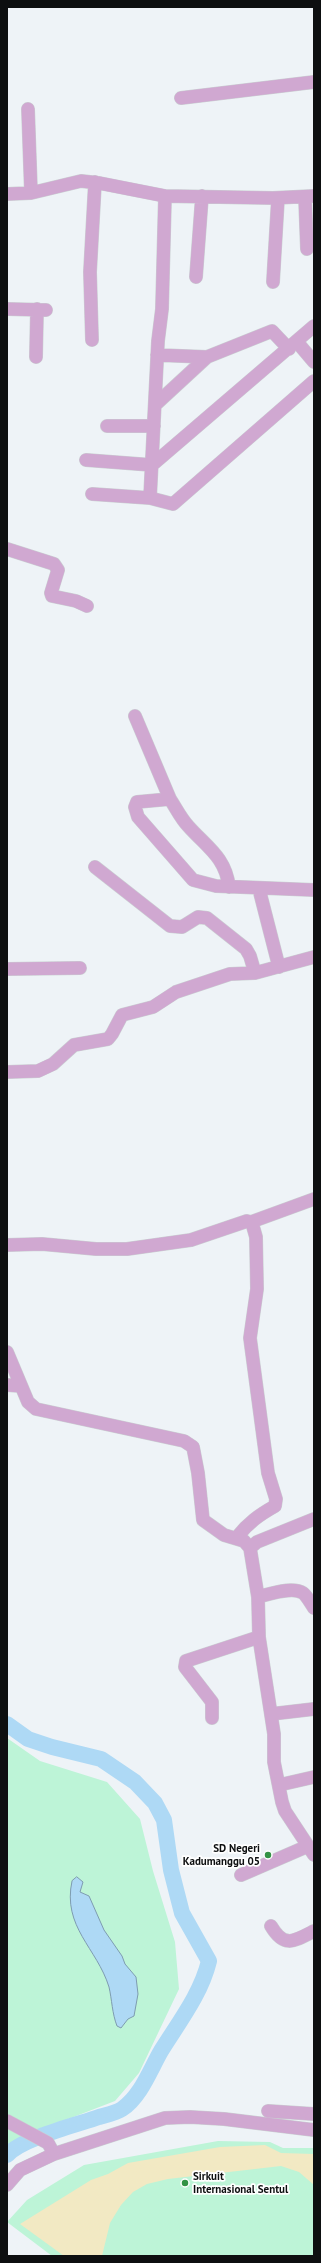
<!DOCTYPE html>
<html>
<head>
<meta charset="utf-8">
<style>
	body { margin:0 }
	#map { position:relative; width:321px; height:2263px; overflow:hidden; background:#eef3f7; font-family:"PT Sans",sans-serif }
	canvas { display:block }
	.frame { position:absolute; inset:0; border:8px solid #0d0f10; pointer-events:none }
</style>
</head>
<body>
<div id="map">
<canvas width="321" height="2263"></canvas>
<div class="frame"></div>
</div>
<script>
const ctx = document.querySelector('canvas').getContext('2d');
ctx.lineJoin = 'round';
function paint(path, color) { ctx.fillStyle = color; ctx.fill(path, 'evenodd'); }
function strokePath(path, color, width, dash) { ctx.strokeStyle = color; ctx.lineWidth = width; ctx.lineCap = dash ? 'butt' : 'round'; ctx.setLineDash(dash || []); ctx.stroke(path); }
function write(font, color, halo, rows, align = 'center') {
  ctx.font = font + ' "PT Sans",sans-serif'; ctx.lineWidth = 3.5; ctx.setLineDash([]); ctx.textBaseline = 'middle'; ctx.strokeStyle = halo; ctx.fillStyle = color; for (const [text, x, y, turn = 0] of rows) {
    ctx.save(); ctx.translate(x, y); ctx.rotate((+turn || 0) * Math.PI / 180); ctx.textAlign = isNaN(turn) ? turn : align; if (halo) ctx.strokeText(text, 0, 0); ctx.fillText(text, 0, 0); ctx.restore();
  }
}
paint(new Path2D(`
	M7,1738L40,1761L107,1782L140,1819L153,1871L175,1942L179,1989L139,2073L115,2101L24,2136L7,2147Z
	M218,2141L270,2142L283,2148H314V2256H52L7,2222L27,2200L84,2165Z`), '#bdf4d7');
paint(new Path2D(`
	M265,2145L281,2153L314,2154V2185L299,2172L281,2166L168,2179L147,2184L133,2192L121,2205L110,2223L102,2256H64L20,2224L91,2180L108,2174L128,2163L220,2147Z`), '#f2e9c3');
const water = new Path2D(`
	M77,1877L83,1882L80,1892L89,1896L104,1930L122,1956L125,1964L136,1977L138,1994L134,2016L128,2019L121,2028L117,2026C112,2013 112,2000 109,1987C97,1948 62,1927 72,1881Z`);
paint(water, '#aed9f5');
strokePath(water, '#7e9cb0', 1);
strokePath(new Path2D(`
	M7,1724L28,1739L52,1747L101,1759L135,1782L155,1803L164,1820L171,1870L182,1913L209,1961C201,1994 179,2022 161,2051C150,2070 141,2096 122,2109C116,2113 106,2115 99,2117C76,2125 23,2138 7,2155`), '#aed9f5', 16);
const minor = new Path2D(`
	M181,98L314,82
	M28,109L31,193
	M7,194L31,193L81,181L99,183L165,196L273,198L314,196
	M305,197L307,249
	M196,277L202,196
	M273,282L278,198
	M7,309L46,310
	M92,340L90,272L95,182
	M297,342L314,362
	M157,355L207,357L272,331L289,349
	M36,357L37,309
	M155,405L207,357
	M107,426H154
	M86,460L152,465L314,326
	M92,494L150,498L173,504L314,381
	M150,498L158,341L162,309L165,196
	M7,549L54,564L58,570L51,593L52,596L76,601L87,606
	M135,716L170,799L137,802L135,807L138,817L193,880L216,886L314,890
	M170,799C176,808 181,819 189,827C207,847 226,858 229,887
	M95,867L170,926L182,927L198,917L207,918L246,949L250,956L255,973
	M259,889L279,967
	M7,969L80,968
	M7,1072L38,1071L53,1064L74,1045L108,1039L112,1034L122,1015L153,1007L176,992L230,974L255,973L314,957
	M251,1222L314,1199
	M7,1245L42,1244L96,1249H127L191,1240L247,1221L252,1223L256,1237L257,1289L250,1338L268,1473L276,1499L275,1506C259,1515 248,1523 237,1537
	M7,1352L28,1402L36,1409L184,1441L193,1447L198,1473L203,1520L224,1535L244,1541L250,1548L258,1597L259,1637L274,1734V1762L282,1802L285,1811L314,1855
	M7,1385L21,1386
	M250,1548L257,1542L314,1519
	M258,1597C268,1594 293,1586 303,1593C307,1596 311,1604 314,1608
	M271,1714L314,1709
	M212,1718V1702L185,1667L186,1661L259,1637
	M279,1785L314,1777
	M241,1875L308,1846
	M271,1926C284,1948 293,1942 314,1931
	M268,2111L314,2114
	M7,2121L48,2143L54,2154
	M7,2185L20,2170L54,2154L165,2118L190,2117L224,2119L314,2130`);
strokePath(minor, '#cacfd2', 14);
strokePath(minor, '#d0a8d1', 13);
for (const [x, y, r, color] of [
	[268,1855,4,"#339245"],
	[185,2183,4,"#339245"]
]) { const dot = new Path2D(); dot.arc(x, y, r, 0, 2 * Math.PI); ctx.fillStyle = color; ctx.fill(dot); strokePath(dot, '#fff', 1.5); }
write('bold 11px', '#0d0f10', '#fff', [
	["SD Negeri",260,1849],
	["Kadumanggu 05",260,1862],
	["Sirkuit",193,2177,"left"],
	["Internasional Sentul",193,2190,"left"]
], 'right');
</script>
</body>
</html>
